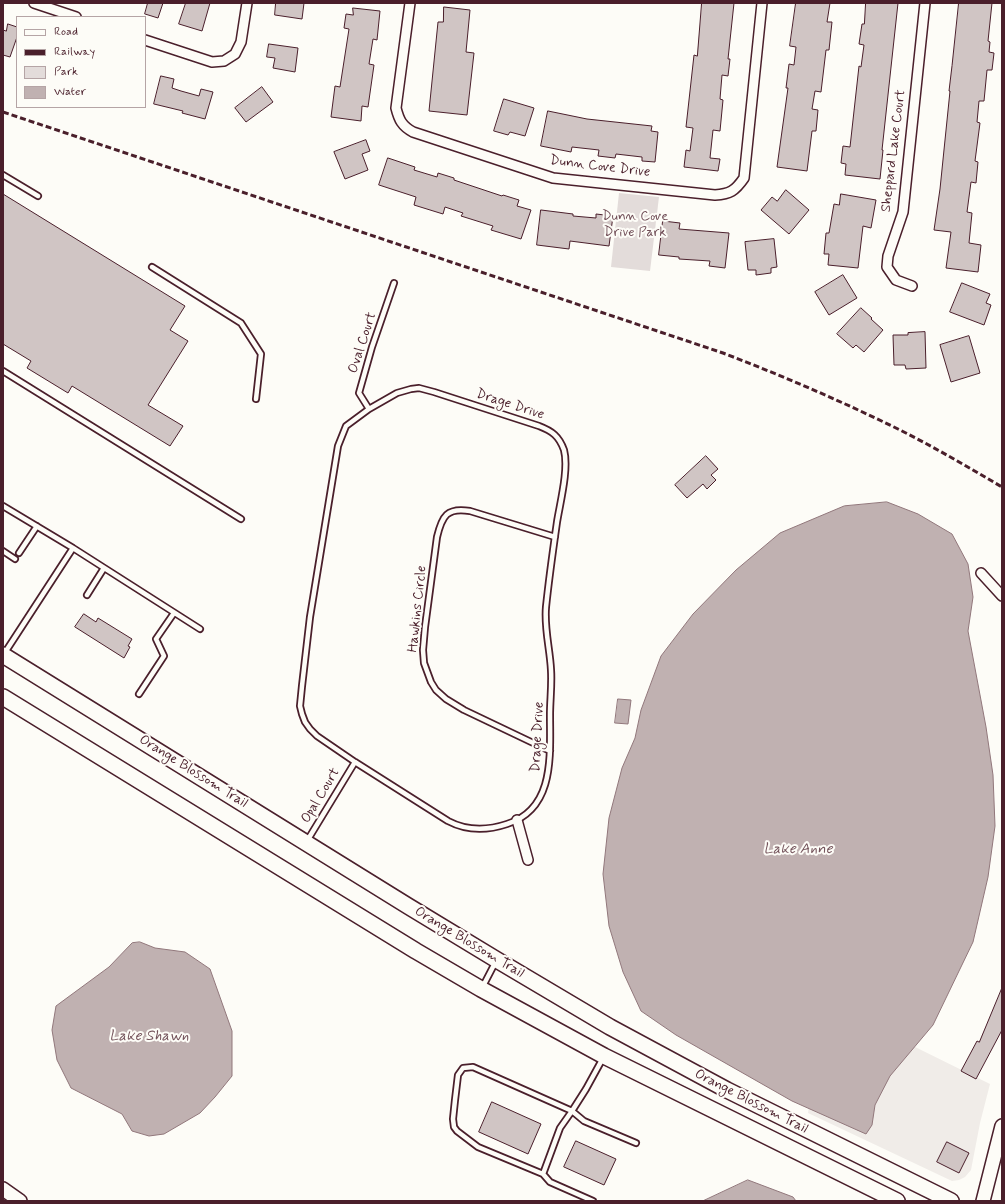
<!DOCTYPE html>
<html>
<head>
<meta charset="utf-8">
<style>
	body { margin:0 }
	#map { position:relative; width:1005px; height:1204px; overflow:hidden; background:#fdfcf7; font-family:Mynerve,sans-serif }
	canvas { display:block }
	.frame { position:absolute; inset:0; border:4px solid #4a1f2b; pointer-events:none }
	.legend { position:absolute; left:16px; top:16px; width:130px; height:92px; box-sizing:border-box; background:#fdfcf7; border:1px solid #b5a4a5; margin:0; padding:5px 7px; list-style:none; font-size:12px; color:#4a1f2b }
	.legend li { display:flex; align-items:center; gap:8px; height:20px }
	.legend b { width:20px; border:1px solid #b5a4a5 }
</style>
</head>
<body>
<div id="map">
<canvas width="1005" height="1204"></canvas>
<div class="frame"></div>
<ul class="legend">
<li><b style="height:5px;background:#fdfcf7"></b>Road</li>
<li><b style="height:5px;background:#4a1f2b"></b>Railway</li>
<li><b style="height:11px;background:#e3dcda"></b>Park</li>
<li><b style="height:11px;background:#c0b1b1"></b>Water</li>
</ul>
</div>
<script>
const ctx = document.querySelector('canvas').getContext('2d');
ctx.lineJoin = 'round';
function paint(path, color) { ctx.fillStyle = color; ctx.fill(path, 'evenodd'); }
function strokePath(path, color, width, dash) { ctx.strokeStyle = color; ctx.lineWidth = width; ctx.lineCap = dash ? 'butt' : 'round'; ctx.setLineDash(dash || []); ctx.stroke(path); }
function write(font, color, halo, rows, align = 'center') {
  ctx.font = font + ' Mynerve,sans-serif'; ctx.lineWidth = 4; ctx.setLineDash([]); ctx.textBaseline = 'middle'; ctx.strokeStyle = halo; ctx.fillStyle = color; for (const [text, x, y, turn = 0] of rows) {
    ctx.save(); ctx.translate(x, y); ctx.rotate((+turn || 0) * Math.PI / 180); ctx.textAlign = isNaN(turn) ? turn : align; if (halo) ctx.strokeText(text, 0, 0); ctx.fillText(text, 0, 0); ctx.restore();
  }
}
paint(new Path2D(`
	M824,1002L990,1084L980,1123L971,1170L965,1177L959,1180L952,1181L808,1113Z`), '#f0ece8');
paint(new Path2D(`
	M619,193L659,197L650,271L611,267Z`), '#e3dcda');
const water = new Path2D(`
	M887,502L918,514L952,534L968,564L973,597L968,631L986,727L993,775L995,826L988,877L973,942L933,1025L890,1076L875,1105L872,1125L866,1134L792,1101L676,1035L641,1011L623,972L609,926L603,874L609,818L622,768L635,738L641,710L661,656L693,614L736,570L780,533L844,506Z
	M618,699L631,700L628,724L615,723Z
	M140,942L155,948L185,952L210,969L232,1031V1076L215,1097L200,1113L164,1134L149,1136L132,1131L122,1114L71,1088L57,1060L52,1030L56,1006L109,967L132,943Z
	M748,1180L793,1197L796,1201H703Z`);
paint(water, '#c0b1b1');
strokePath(water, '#91777b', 1);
const building = new Path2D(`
	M148,3H163L158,18L145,14Z
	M186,3H210L202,31L179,24Z
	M276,3H304L302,19L275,15Z
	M702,3H734L728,59H730L728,76L722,75L720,99L723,100L720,131L713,130L710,158L720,159L718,171L684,167L686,150L690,151L693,128L686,127L694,55L697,56Z
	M796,3H830L827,22H832L829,50H826L821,92L815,91L812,109L818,110L816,131H812L807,171L777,167L788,88H786L789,64L794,65L796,47L790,46Z
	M866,3H898L882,150H883L880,179L845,175L846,164L841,163L843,146L850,147L859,66L861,67L864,45L859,44L862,24H864Z
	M959,3H992L988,41L990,42L989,52L994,53L992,70H987L984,101H979L977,122L980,123L975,161L978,162L976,183L971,182L967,212L972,213L969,243L981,245L978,272L946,268L951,232L934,230L940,189L950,91H949L952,66Z
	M444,7L470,10L466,52L474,53L467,115L429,111L438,22H443Z
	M353,8L380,11L377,40L373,39L369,64L374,65L368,107L362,106L361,121L331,117L335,86L340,87L349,29L344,28L346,14L353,15Z
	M8,24L17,27V37L10,57L3,55V30L6,31Z
	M269,44L298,48L295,72L273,68L275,58L267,57Z
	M161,76L174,79L172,88L181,91L199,96L201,89L213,92L205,119L182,113L183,111L154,104Z
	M262,87L273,102L246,122L235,108Z
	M504,99L534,108L525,136L510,132L508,135L494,131Z
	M548,111L587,119L652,126L651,131L658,132L655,162L642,161V157L616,154L615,158L598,156L599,150L572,147L571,152L541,146Z
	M366,140L370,151L362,154L368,170L345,179L334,152Z
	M388,158L415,167L414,170L437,177L438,173L454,178V180L502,196L503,195L519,200L517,206L531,210L521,239L491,230L493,226L461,216L463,213L445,207L443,214L414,205L416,197L379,185Z
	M786,190L809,210L789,234L761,210L772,197L777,201Z
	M3,194L185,306L170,330L188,341L148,405L183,426L170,446L72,386L68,393L27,368L31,361L3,344Z
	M841,194L876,200L871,228L863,226L858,268L828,265L829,254H824L826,233H829L834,204L839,205Z
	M541,210L573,214V216L596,218V214L613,216L609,246L570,241L569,249L537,245Z
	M663,221L680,223L679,229L729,233L725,268L709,266L710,261L679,259V257L659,255Z
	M774,239L777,267L771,268V273L756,275V270H748L745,242Z
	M843,275L857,298L829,315L815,292Z
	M962,283L990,294L986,303L991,305L984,325L950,312Z
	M861,308L872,318L871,319L883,330L864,352L856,345L853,348L837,334Z
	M925,332L926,368L906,369L905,365H894L893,335H908V333Z
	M969,336L980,373L951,382L940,345Z
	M706,456L718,469L711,475L716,480L707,489L703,484L687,498L675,485Z
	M84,614L96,622L98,618L132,639L128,646L130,647L124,658L75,627Z
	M1002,988V1030L976,1079L961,1071L977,1041L979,1042Z
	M492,1102L541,1124L528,1154L479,1132Z
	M576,1141L616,1159L604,1185L564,1167Z
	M947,1142L969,1153L959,1173L937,1162Z`);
paint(building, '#d0c5c4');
strokePath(building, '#4a1f2b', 1);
const lane = new Path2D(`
	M3,175L38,196
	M152,267L241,323L261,354L256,399
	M3,371L241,519
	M419,388L434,392L539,426C552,431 559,436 564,450C569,469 560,503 557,522C553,550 549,578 546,607C544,628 550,649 551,670C552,685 550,700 550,715C550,756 555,809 507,824C486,831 467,831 448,821L355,762L317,736L310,729L305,722L302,714L300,706L302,686L310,617L338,446L346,426L369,409L397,393L411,389Z
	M369,409L359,393L372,347L394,283
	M3,506L73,548L200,629
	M3,551L15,559
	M19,553L37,526
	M87,595L104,568
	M4,654L73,548
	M139,694L164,656L156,639L174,613
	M550,751L464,710L446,699L436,690L431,682L424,663L423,650L425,627L437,537C442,516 447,507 470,511L555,537
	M307,841L355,762
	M482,988L495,963
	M603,1058L586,1089L572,1111L473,1067L463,1068L458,1075L455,1100L453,1119L454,1127L457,1131L478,1147L543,1174L560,1128L572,1111L584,1121L636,1143
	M543,1174L550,1182L593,1201`);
const street = new Path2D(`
	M34,3L76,17
	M410,3L396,108C399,120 402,126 413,132L553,178L715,195C730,194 735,191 744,178L762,3
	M145,40L212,62L224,61L235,54L241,42L247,3
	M912,286L896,280L887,267L888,256L903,212L925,3
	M981,573L1002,596
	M517,820L528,860`);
const secondary = new Path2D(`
	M3,1189L20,1201
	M983,1201L1002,1126`);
const primary = new Path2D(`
	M3,655L408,906L497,960L610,1027L727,1090L951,1201
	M3,697L416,951L481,989L604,1056L897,1201`);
strokePath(lane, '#4a1f2b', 8);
strokePath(street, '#4a1f2b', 12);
strokePath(secondary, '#4a1f2b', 16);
strokePath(primary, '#4a1f2b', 18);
strokePath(lane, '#fdfcf7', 4.5);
strokePath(street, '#fdfcf7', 9);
strokePath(secondary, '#fdfcf7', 13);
strokePath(primary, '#fdfcf7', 15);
strokePath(new Path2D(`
	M3,112L723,353C783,376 841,401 898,429C934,447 968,467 1002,487`), '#4a1f2b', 3, [6, 3]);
write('14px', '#4a1f2b', '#fdfcf7', [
	["Sheppard Lake Court",894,151,-83],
	["Dunn Cove Drive",600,167,7],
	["Oval Court",363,343,-72],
	["Drage Drive",510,405,18],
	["Hawkins Circle",418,609,-84],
	["Drage Drive",538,737,-87],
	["Orange Blossom Trail",193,772,32],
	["Opal Court",321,796,-59],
	["Orange Blossom Trail",469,943,31],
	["Orange Blossom Trail",751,1102,27]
]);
write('14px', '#704e57', '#fdfcf7', [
	["Dunn Cove",635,217],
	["Drive Park",635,233]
]);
write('italic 15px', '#73525a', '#fdfcf7', [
	["Lake Anne",798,850],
	["Lake Shawn",149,1037]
]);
</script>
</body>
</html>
